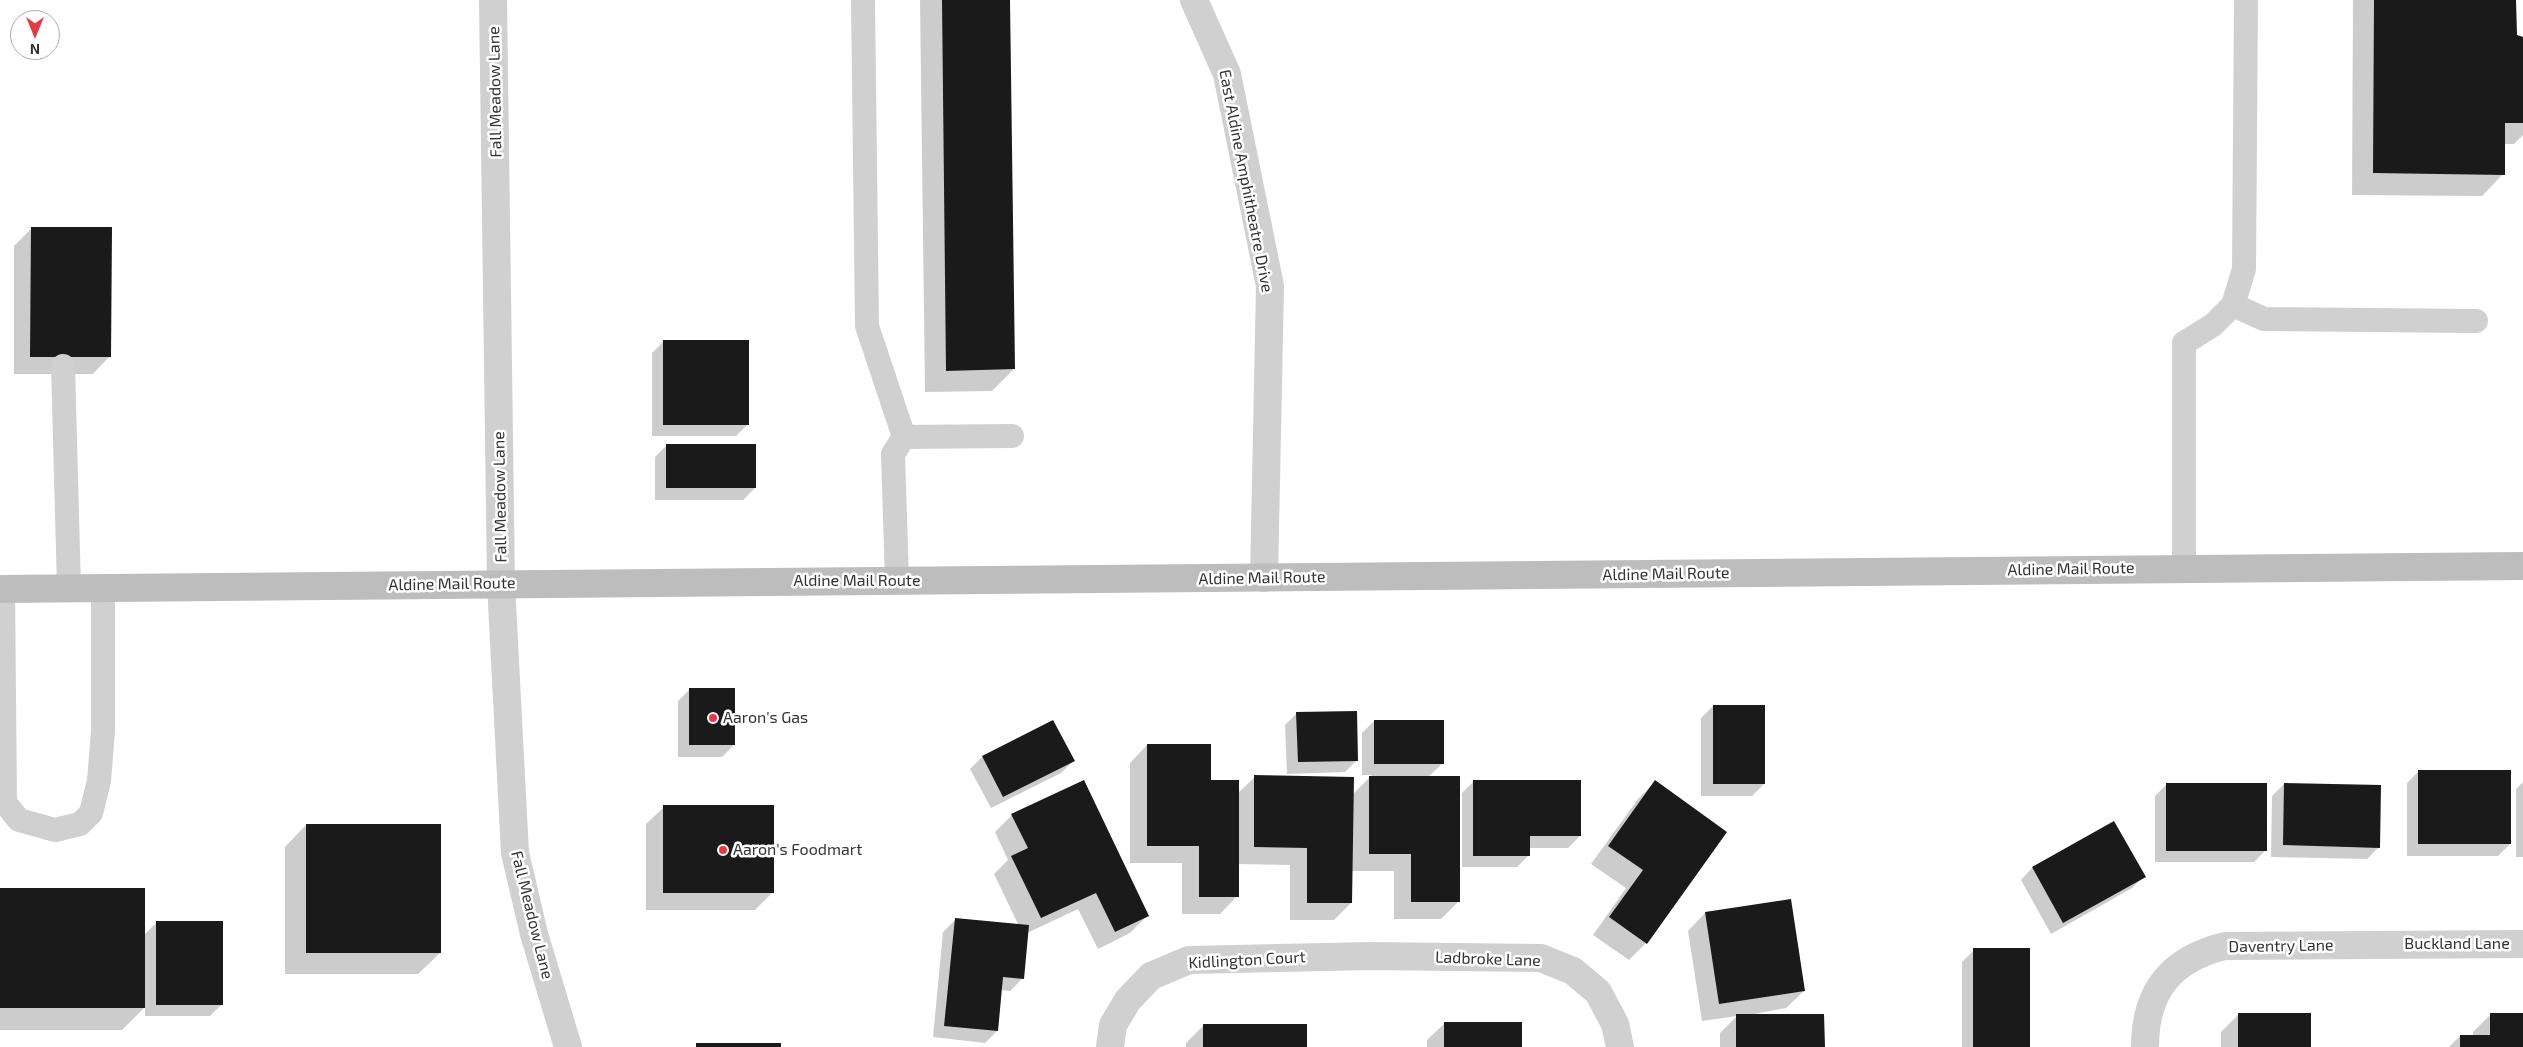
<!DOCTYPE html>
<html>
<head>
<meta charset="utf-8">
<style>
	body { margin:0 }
	#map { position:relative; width:2523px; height:1047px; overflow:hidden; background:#fff; font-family:"Exo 2",sans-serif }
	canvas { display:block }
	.north { position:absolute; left:10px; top:10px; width:50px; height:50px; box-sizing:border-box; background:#fff; border:1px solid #adadad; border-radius:50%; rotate:180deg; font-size:14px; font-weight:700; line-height:20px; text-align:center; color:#333 }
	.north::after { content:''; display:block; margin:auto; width:18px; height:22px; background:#e63946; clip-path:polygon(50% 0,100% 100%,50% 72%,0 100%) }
</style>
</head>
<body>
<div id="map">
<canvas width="2523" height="1047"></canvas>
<div class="north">N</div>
</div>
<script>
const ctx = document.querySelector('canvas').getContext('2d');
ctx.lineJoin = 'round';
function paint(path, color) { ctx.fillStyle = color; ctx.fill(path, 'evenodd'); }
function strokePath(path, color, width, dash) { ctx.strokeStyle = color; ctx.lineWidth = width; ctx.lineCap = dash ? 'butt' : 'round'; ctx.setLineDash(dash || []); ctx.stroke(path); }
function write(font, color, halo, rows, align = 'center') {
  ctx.font = font + ' "Exo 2",sans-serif'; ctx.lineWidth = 5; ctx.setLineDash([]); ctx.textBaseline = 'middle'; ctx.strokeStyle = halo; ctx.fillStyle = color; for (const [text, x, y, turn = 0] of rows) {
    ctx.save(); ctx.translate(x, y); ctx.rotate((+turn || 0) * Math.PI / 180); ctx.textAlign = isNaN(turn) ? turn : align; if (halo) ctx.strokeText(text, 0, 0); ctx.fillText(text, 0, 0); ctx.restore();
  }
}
paint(new Path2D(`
	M920,0H1009L1014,369L992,391L925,392Z
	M2353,0H2515V36L2523,39V135L2514,144H2503V174L2482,196L2352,195Z
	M32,228L110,356L93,374H14V246Z
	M664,341L748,424L736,436H652V353Z
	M667,445L755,488L743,500H655V457Z
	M690,689L734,745L722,757H678V701Z
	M1713,706L1764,784L1752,796H1701V718Z
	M1297,713L1357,760L1345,772L1287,774L1285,725Z
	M1374,721L1443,763L1428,777L1459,901L1441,919H1394V871H1351V903L1334,920H1290V865L1237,864V896L1220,914H1182V863H1130V763L1147,745L1237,794L1255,777L1353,794L1372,775H1362V733Z
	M1053,722L1073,761L1061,773L991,808L970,769L982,757Z
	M2419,771L2510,844L2498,856H2407V783Z
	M1474,781L1580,836L1568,848H1529V855L1517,867H1462V793Z
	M1655,782L1646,943L1629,960L1593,935L1626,888L1591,864L1638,799Z
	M2523,782V857H2516V789Z
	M2167,784L2266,850L2254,862H2155V796Z
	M2284,784L2379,847L2367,859L2271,857L2272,796Z
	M664,807L772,893L755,910H646V824Z
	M1012,815L1147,916L1130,933L1098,949L1078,909L1027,933L1022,979L1010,991L1001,990L997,1031L985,1043L933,1037L943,932L955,920L1019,926L994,874L1008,860L995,832Z
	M2114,822L2144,876L2132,888L2051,934L2021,880L2032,868Z
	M306,825L440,953L418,974H285V847Z
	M0,890L144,935L157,922L222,1004L210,1016H145V1007L122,1030H0Z
	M1705,913L1804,991L1786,1008L1749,1015L1823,1047H1720V1033L1737,1016L1702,1021L1688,931Z
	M1974,950L2029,1047H1962V962Z
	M2238,1015L2309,1047H2221V1032Z
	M2490,1015H2523V1047H2449L2460,1036H2473V1032Z
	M1445,1023L1521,1047H1427V1040Z
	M1203,1026L1305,1047H1186V1043Z`), '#0003');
paint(new Path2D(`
	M942,0H1010L1015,369L946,371Z
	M2374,0H2516L2517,35L2523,37V123H2505V175L2373,173Z
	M31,227H112L111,357H30Z
	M663,340H749V425H663Z
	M666,444H756V488H666Z
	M689,688H735V745H689Z
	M1713,705H1765V784H1713Z
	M1357,711L1358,761L1298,762L1296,712Z
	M1053,720L1075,761L1003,797L982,756Z
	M1374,720H1444V764H1374Z
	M1147,744H1211V780H1239V897H1199V846H1147Z
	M2418,770H2511V844H2418Z
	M1254,775L1354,777L1352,903H1307V848L1254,847Z
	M1369,776H1460V902H1411V854H1369Z
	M1084,780L1149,916L1115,932L1096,893L1041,918L1011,856L1028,848L1011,814Z
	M1473,780H1581V836H1530V856H1473Z
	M1655,780L1727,832L1647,944L1609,917L1643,870L1608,846Z
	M2166,783H2267V851H2166Z
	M2284,783L2381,785L2380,848L2283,845Z
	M663,805H774V893H663Z
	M2114,821L2146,877L2063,923L2032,867Z
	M306,824H441V953H306Z
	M0,888H145V1008H0Z
	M1791,899L1805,991L1719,1004L1705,912Z
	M955,918L1029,925L1024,979L1003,977L998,1031L944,1026Z
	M156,921H223V1005H156Z
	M1973,948H2030V1047H1973Z
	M2238,1013H2311V1047H2238Z
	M2490,1013H2523V1047H2460V1035H2490Z
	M1736,1014H1824L1825,1047H1736Z
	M1444,1022H1522V1047H1444Z
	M1203,1024H1307V1047H1203Z
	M696,1043H781V1047H696Z`), '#1a1a1a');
strokePath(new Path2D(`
	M863,0L867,326L904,437
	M2233,305L2264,319L2476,321
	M63,366L69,588
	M2184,568V343L2213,325L2233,305L2244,269L2246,0
	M897,581L893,454L904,437L1012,436
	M3,589L5,803L19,820L55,830L80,824L91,813L99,781L103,731V588`), '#d0d0d0', 24);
strokePath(new Path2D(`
	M493,0L501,584L515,853L534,934L568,1047
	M1194,0L1227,74L1270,286L1264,578
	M1110,1047L1113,1025L1128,1000L1151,976L1189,960L1370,956L1541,958L1573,971L1598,992L1615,1024L1620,1047
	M2145,1047C2145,991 2171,959 2225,946L2523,944`), '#d0d0d0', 28);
strokePath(new Path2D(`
	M0,589L2523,566`), '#bdbdbd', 28);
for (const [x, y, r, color] of [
	[713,718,5,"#e63946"],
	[723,850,5,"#e63946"]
]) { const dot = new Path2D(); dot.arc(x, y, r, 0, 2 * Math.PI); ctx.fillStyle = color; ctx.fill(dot); strokePath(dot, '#fff', 2); }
write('16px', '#333', '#fff', [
	["Fall Meadow Lane",495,92,-91],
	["East Aldine Amphitheatre Drive",1246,181,79],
	["Fall Meadow Lane",500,497,-91],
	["Aldine Mail Route",2071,569,-1],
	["Aldine Mail Route",1666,574,-1],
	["Aldine Mail Route",1262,578,-1],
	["Aldine Mail Route",857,581],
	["Aldine Mail Route",452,584,-1],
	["Fall Meadow Lane",532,915,76],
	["Buckland Lane",2457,944],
	["Daventry Lane",2281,946,-1],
	["Ladbroke Lane",1488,959,2],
	["Kidlington Court",1247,960,-3]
]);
write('16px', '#333', '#fff', [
	["Aaron's Gas",723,718],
	["Aaron's Foodmart",733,850]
], 'left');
</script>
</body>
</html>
